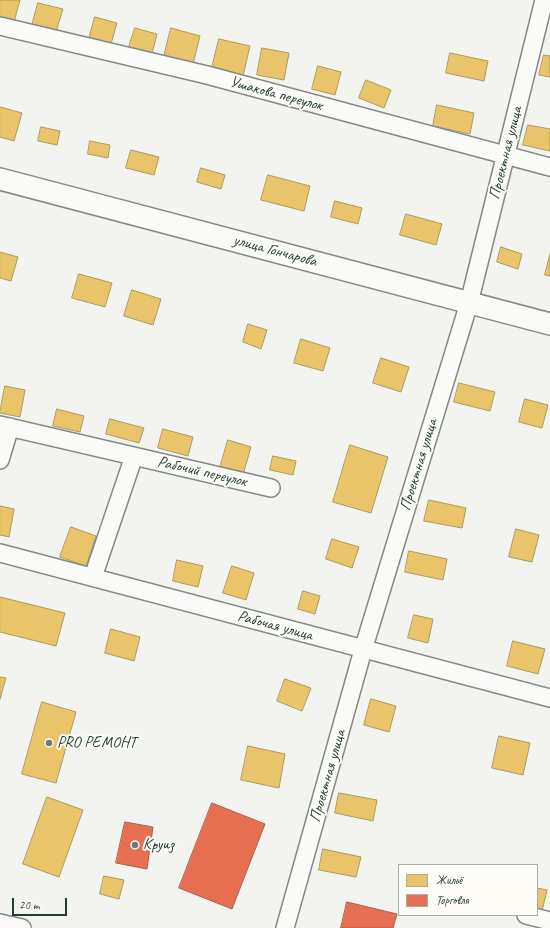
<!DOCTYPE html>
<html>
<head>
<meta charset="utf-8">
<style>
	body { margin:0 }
	#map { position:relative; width:550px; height:928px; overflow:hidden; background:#f3f3f0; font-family:Caveat,sans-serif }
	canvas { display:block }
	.legend { position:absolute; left:398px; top:864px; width:140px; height:52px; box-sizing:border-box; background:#fdfcf7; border:1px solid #a4b0a9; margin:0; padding:5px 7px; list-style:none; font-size:12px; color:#1f3d34 }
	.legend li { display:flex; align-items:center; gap:8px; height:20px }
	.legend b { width:20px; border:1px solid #a4b0a9 }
	.scale { position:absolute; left:12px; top:898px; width:55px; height:18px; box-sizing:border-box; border:2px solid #1f3d34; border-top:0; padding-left:5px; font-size:12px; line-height:14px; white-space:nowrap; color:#1f3d34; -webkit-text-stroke:3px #fdfcf7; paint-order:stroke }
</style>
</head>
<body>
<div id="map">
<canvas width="550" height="928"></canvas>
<ul class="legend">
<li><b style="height:11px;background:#e9c46a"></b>Жильё</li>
<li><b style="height:11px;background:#e76f51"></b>Торговля</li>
</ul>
<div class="scale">20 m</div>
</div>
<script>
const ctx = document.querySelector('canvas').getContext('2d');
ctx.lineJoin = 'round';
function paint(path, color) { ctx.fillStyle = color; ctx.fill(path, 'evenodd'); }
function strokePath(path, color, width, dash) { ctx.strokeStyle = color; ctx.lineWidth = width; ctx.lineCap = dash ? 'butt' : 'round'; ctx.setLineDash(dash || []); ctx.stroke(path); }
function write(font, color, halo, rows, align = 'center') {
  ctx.font = font + ' Caveat,sans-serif'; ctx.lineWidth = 4; ctx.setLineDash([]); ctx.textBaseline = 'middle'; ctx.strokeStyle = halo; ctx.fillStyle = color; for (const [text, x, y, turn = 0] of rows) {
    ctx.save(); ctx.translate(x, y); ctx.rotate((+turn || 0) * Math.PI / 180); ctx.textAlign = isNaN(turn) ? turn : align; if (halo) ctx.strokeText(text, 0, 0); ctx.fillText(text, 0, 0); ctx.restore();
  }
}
const homes = new Path2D(`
	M0,0H20L14,22L0,18Z
	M38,3L63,9L56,32L32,26Z
	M95,17L117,23L111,44L89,39Z
	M135,28L157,34L152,54L129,47Z
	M171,28L200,36L193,64L164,57Z
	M219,39L250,46L243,76L212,68Z
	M262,48L289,53L284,80L257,75Z
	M450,53L488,61L484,81L446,73Z
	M544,55L550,56V77L539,75Z
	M318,66L341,72L335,95L312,89Z
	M366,80L391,90L384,108L359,98Z
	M437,105L474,113L470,134L433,126Z
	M0,107L22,113L14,141L0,137Z
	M528,125L550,129V151L523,145Z
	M41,127L60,131L57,145L38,141Z
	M90,141L110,145L108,158L88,154Z
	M131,150L159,157L154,175L126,168Z
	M201,168L225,175L221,189L197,182Z
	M268,175L310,186L304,211L261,200Z
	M335,201L362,208L358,224L331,217Z
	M406,214L442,224L436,245L400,235Z
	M501,247L522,254L518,269L497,262Z
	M0,252L18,257L11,281L0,278Z
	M550,254V276L545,275Z
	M79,274L112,283L105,307L72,298Z
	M132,290L161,299L153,325L124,316Z
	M248,324L267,330L261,349L243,342Z
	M301,339L330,348L323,371L294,363Z
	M381,358L409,367L401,392L373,383Z
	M459,383L495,392L490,411L454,402Z
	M5,386L25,390L20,417L0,413Z
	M525,399L548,405L542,428L519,422Z
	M57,409L84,416L80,432L53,426Z
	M110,419L144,428L139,443L106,434Z
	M163,429L193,437L188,456L158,448Z
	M228,440L251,447L243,475L220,468Z
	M350,445L388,457L371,513L333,502Z
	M273,456L296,461L293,475L270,470Z
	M429,500L466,508L462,528L424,521Z
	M0,506L14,509L9,537L0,535Z
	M71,527L96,536L86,566L60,557Z
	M516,529L539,535L532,562L509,557Z
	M332,539L359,547L352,568L326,559Z
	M409,551L447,559L443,580L405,572Z
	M177,560L203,566L198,587L173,581Z
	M232,566L254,573L246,600L223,593Z
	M303,591L320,596L315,614L298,609Z
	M0,597L65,613L56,646L0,632Z
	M414,615L433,619L428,643L408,638Z
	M111,629L140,637L134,661L105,653Z
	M513,641L545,649L538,674L507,666Z
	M0,677L6,678L0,699Z
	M285,679L311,688L302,711L277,701Z
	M371,699L396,706L389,732L364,725Z
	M42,702L76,712L56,783L22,774Z
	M499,736L530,743L523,775L492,768Z
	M248,746L285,754L279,788L241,780Z
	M339,793L377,800L373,821L335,813Z
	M47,797L83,810L59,877L23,864Z
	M323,849L361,857L356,877L319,870Z
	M104,876L124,880L119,899L100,894Z
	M537,888L547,890L542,911L537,910Z`);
paint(homes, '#e9c46a');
strokePath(homes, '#ac9c5a', 1);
const shops = new Path2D(`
	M212,803L265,824L232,909L179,888Z
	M125,822L153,827L147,869L116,863Z
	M347,902L397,914L393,928H341Z`);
paint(shops, '#e76f51');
strokePath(shops, '#ab6048', 1);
const minor = new Path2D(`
	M0,26L207,75L550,167
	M0,425L271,488
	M0,460L10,427
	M0,553L550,698
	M93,577L134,456
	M526,915L550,921
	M0,923L22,928
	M285,928L363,650L469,303L544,0`);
const tertiary = new Path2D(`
	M0,179L550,324`);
strokePath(minor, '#848986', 20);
strokePath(tertiary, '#848986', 24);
strokePath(minor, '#fafaf8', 17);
strokePath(tertiary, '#fafaf8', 21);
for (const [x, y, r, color] of [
	[49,743,4,"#697d76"],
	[135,845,4,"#697d76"]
]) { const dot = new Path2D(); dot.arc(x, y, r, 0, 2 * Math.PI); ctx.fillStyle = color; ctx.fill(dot); strokePath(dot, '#fdfcf7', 1.5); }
write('16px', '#1f3d34', '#fdfcf7', [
	["Ушакова переулок",276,94,15],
	["Проектная улица",506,153,-76],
	["улица Гончарова",275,251,15],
	["Проектная улица",419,465,-73],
	["Рабочий переулок",202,472,13],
	["Рабочая улица",275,626,15],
	["Проектная улица",328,776,-74]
]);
write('16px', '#1f3d34', '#fdfcf7', [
	["PRO РЕМОНТ",57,743],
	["Круиз",143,845]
], 'left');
</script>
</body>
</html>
